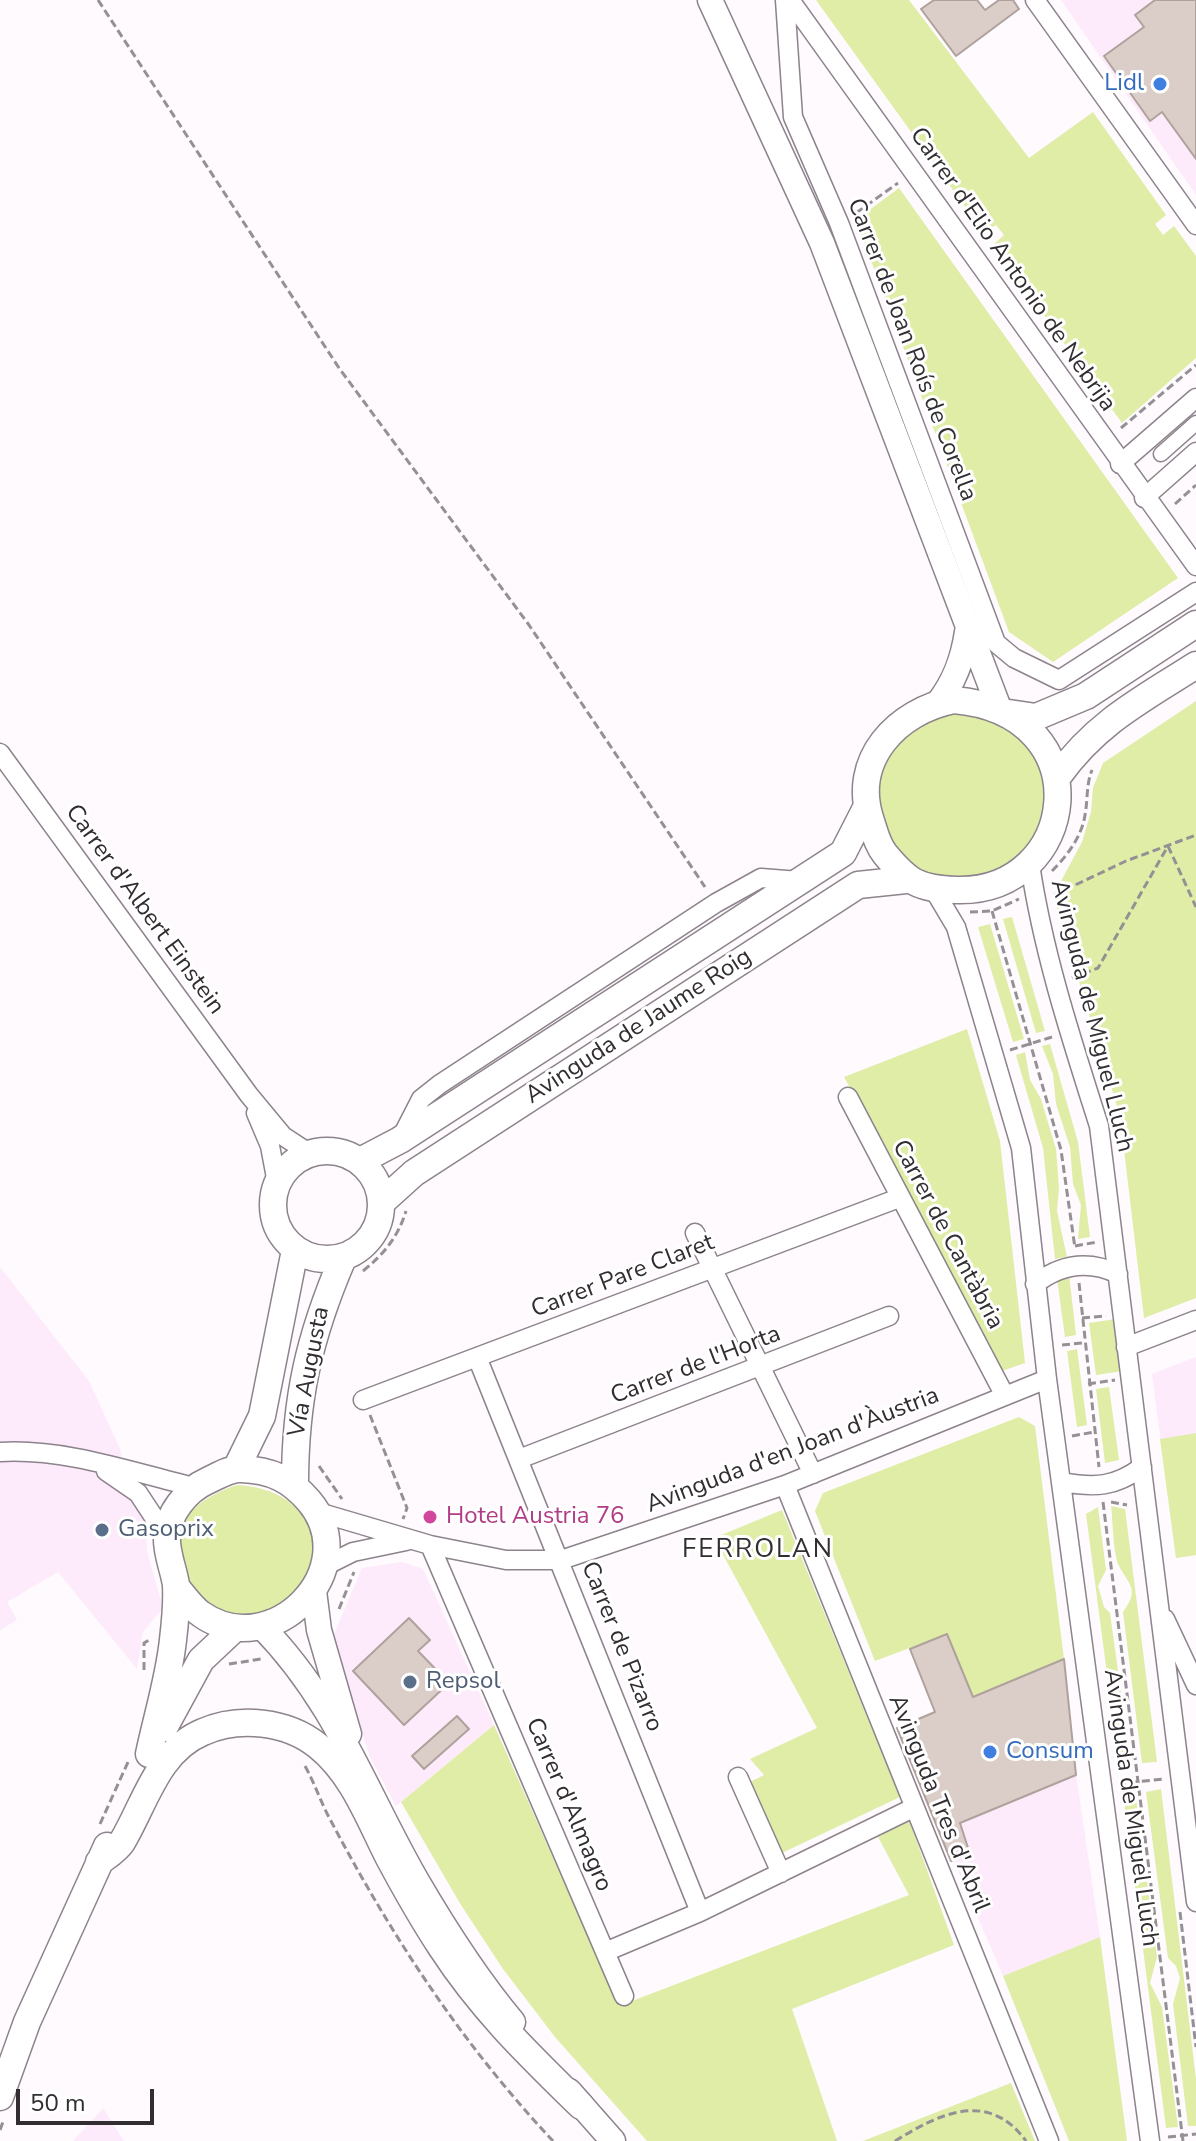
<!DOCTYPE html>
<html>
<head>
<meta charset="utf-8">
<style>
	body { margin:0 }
	#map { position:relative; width:1196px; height:2141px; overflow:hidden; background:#fefafe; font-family:"Nunito Sans",sans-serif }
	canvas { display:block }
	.scale { position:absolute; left:16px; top:2089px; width:138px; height:36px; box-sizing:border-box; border:4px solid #312d31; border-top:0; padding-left:10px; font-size:24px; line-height:28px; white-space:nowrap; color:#312d31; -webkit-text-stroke:6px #fff; paint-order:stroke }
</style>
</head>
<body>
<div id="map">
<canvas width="1196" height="2141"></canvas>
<div class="scale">50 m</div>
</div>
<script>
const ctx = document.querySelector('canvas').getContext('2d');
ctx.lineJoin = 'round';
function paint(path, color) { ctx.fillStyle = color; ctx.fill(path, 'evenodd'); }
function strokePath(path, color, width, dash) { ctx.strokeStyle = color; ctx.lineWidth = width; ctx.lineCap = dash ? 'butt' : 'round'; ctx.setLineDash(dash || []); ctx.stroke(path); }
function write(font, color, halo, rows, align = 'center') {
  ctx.font = font + ' "Nunito Sans",sans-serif'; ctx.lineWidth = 6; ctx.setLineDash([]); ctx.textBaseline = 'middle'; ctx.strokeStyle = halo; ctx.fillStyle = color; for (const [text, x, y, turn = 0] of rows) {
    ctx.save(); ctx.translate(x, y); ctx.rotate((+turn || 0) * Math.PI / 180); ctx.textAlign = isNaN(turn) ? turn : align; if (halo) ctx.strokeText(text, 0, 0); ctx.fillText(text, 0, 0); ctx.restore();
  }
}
paint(new Path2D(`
	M1061,0H1196V195Z
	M0,1267L89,1381L120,1449L130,1500L146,1523L147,1551L163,1608L143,1632L137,1669L58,1572L7,1602L17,1620L0,1630Z
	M1196,1357V1555L1176,1558L1152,1374Z
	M402,1562L423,1569L494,1725L396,1806L370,1757L332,1639L362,1568Z
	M1064,1659L1076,1775L1100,1937L1003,1976L897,1728Z
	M103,2108L124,2141H73Z`), '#fdebfb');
paint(new Path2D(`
	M816,0H909L1029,158L1093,112L1166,215L1155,224L1163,235L1174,226L1196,256V358L1122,423L993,245L1004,235L996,225L984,233Z
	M899,188L1178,578L1053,662L1009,632L856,220Z
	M1196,701V1298L1144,1318L1120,1116L1053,896L1082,842L1091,812L1093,788L1103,763Z
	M878 796a83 83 0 1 1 166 0a83 83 0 1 1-166 0Z
	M1012,917L1045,1031L1036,1033L1003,919Z
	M990,924L1024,1039L1013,1042L978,927Z
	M967,1029L1000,1141L1025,1363L1002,1371L844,1077Z
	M1050,1044L1078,1142L1090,1237L1078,1239L1081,1205L1073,1184L1070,1147L1056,1104L1053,1074L1042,1046Z
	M1025,1052L1030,1080L1041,1099L1056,1149L1059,1188L1057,1211L1067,1257L1055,1259L1043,1148L1016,1055Z
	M1069,1274L1076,1335L1065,1337L1057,1279Z
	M1116,1319L1123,1371L1096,1375L1089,1323Z
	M1077,1349L1087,1425L1077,1427L1067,1351Z
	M1109,1387L1119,1460L1105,1463L1096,1389Z
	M1019,1417L1035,1426L1064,1659L973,1697L947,1634L875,1661L815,1511L823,1493Z
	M1196,1433V1555L1176,1558L1160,1439Z
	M237,1485C274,1487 311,1505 314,1548C315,1561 307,1578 303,1592L248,1623L190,1594C186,1581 178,1565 177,1551C173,1516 208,1494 237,1485Z
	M1111,1506L1125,1509L1157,1762L1142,1763L1123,1612C1140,1589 1129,1585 1119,1566C1113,1555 1113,1520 1111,1506Z
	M1098,1507L1106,1570L1098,1586L1104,1607L1110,1613L1131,1765H1119L1086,1514Z
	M782,1510L900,1797L782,1853L750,1782L764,1775L750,1759L817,1728L714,1538Z
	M494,1725L619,2006L909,1895L878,1837L909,1820L954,1945L792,2009L837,2141H647L555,2037L503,1969L461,1905L401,1802Z
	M1161,1789L1196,2079V2126H1188L1173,2004L1180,1978L1176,1966L1168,1958L1146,1792Z
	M1135,1791L1157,1957L1150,1983L1162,2007L1178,2127L1166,2128L1123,1793Z
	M1100,1937L1127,2141H1069L1003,1976Z
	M1011,2083L1035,2141H863Z`), '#dfeda7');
const building = new Path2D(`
	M934,0H977L985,10L999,0H1013L1019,9L956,56L921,9Z
	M1155,0H1196V159L1162,112L1150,121L1104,56L1144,27L1135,15Z
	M409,1618L430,1640L418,1651L449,1683L404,1725L353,1671Z
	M947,1634L973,1697L1064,1659L1076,1775L960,1823L970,1854L951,1861L897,1728L935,1712L910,1649Z
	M457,1716L469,1729L424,1769L412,1756Z`);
paint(building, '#dbcdc7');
strokePath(building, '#afa19b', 2);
const pedestrian = new Path2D(`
	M1161,454L1196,423`);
const minor = new Path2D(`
	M785,0L793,117L839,223L996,643L1014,658L1059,680L1196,592
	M790,0L1196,566
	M1035,0L1196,225
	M1120,464L1196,398
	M1144,498L1196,452
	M0,753L249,1095L283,1136L309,1153
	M1030,864C1043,953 1072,1041 1099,1126L1196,1902
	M934,890L956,927L1021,1148L1047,1379L1150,2141
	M848,1097L1005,1396
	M256,1113L270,1146L277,1183
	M401,1138L421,1099L440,1084L716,903L761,878L799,881
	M695,1233L813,1474
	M1035,1284C1061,1264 1089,1260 1118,1274
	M1126,1347L1196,1320
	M477,1357L700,1912
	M363,1400L899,1198
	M0,1452C64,1448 132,1472 194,1487
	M519,1459L889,1316
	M106,1471L138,1493L167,1537
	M1062,1482C1095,1488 1115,1487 1142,1467
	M785,1485L1049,2141
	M318,1512L430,1545L506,1560H561L785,1485L1047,1379
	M430,1545L624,1996
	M325,1566L353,1552L406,1541
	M1165,1619L1196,1685
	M738,1777L781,1873
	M605,1952L700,1912L913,1808`);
const tertiary = new Path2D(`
	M710,0L822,243L999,708
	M938,703C955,681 963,659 967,632
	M314,1591L319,1630L349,1734
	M262,1627C336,1702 366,1793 417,1881C445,1929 477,1979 513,2022
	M569,2091L613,2141`);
const secondary = new Path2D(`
	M954,700C1104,713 1079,894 956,890C919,889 908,882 885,854C877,844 875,833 871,821C850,760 897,711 954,700Z
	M1009,713L1036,717L1086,696L1196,624
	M1059,775C1097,722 1143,699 1196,665
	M273 1205a54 54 0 1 1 108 0a54 54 0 1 1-108 0Z
	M360,1161L400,1140L843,853L866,808
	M383,1201L414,1173L858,885L906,880
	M236,1469L262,1416L295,1250
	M295,1484C295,1399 309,1337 343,1258
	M164,1728L201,1660L235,1628
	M149,1754C157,1716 169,1678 173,1640C175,1623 177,1603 176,1585C174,1570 166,1553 167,1537C167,1514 187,1490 207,1481C218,1476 230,1468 241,1469C271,1470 290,1479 309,1501C366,1569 272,1664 201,1614C192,1608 184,1596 176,1587
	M99,1862C107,1856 117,1850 122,1842C145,1804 157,1751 203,1732C239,1716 287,1721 318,1746C353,1774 369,1819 389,1858C405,1888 422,1918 441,1947C482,2010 528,2054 581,2106
	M0,2097L27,2022L107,1846`);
strokePath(pedestrian, '#8d838c', 17);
strokePath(minor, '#8d838c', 21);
strokePath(tertiary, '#8d838c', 27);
strokePath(secondary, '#8d838c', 29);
strokePath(new Path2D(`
	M98,0L339,368L529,625L705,887
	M856,213L898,183
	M1121,428L1196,365
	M1175,504L1196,485
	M1168,846L1196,907
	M1052,871C1067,856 1082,836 1085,815C1088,799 1086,785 1092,770
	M1054,895L1126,861L1196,835
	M992,911L1061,1150L1075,1248
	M970,912L992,911L1019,899
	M1072,978L1098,968L1168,846
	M1010,1050L1052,1037
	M1075,1246L1097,1242
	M363,1271C384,1254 398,1237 406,1211
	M1079,1283L1099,1467
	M1082,1318L1106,1316
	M1062,1345L1083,1343
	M1088,1384L1115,1380
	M370,1415L407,1508L403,1519
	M1072,1436L1094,1432
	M319,1466L342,1499
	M1103,1502L1183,2141
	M1111,1502L1127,1505
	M339,1609L354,1572
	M229,1664L261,1659
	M144,1670V1643L149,1640
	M305,1766C315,1784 321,1803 331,1821C392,1937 463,2045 553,2141
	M1118,1784L1163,1779
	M100,1824L128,1762
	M1180,1912L1196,2047
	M0,2130L4,2119
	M1168,2137L1196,2134
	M895,2141C939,2114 988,2089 1026,2141`), '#949094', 3, [8, 4]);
strokePath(pedestrian, '#fff', 14);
strokePath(minor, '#fff', 18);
strokePath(tertiary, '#fff', 24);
strokePath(secondary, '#fff', 26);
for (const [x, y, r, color] of [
	[1160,84,8,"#3f7fe0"],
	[430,1517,8,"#d1479c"],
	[102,1530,8,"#5c6f8a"],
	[410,1682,8,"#5c6f8a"],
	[990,1752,8,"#3f7fe0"]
]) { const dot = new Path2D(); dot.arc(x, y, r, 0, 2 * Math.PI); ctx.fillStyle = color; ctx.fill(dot); strokePath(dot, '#fff', 3); }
write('24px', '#366cbe', '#fff', [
	["Lidl",1144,84],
	["Consum",1006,1752,"left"]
], 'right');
write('24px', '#312d31', '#fff', [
	["Carrer d'Elio Antonio de Nebrija",1012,270,55],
	["Carrer de Joan Roís de Corella",911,350,69],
	["Carrer d'Albert Einstein",144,910,54],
	["Avinguda de Miguel Lluch",1091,1016,76],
	["Avinguda de Jaume Roig",639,1027,-33],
	["Carrer de Cantàbria",947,1235,62],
	["Carrer Pare Claret",623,1277,-21],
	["Carrer de l'Horta",696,1366,-21],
	["Vía Augusta",310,1372,-79],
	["Avinguda d'en Joan d'Àustria",793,1451,-21],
	["Carrer de Pizarro",621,1647,68],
	["Avinguda Tres d'Abril",938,1804,68],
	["Carrer d'Almagro",568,1805,67],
	["Avinguda de Miguel Lluch",1130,1808,82]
]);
write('24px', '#b23c85', '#fff', [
	["Hotel Austria 76",446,1517]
], 'left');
write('24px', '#4e5e75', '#fff', [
	["Gasoprix",118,1530],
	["Repsol",426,1682]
], 'left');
ctx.letterSpacing = '2px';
write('26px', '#312d31', '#fff', [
	["FERROLAN",758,1551]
]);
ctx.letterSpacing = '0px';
</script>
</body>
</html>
